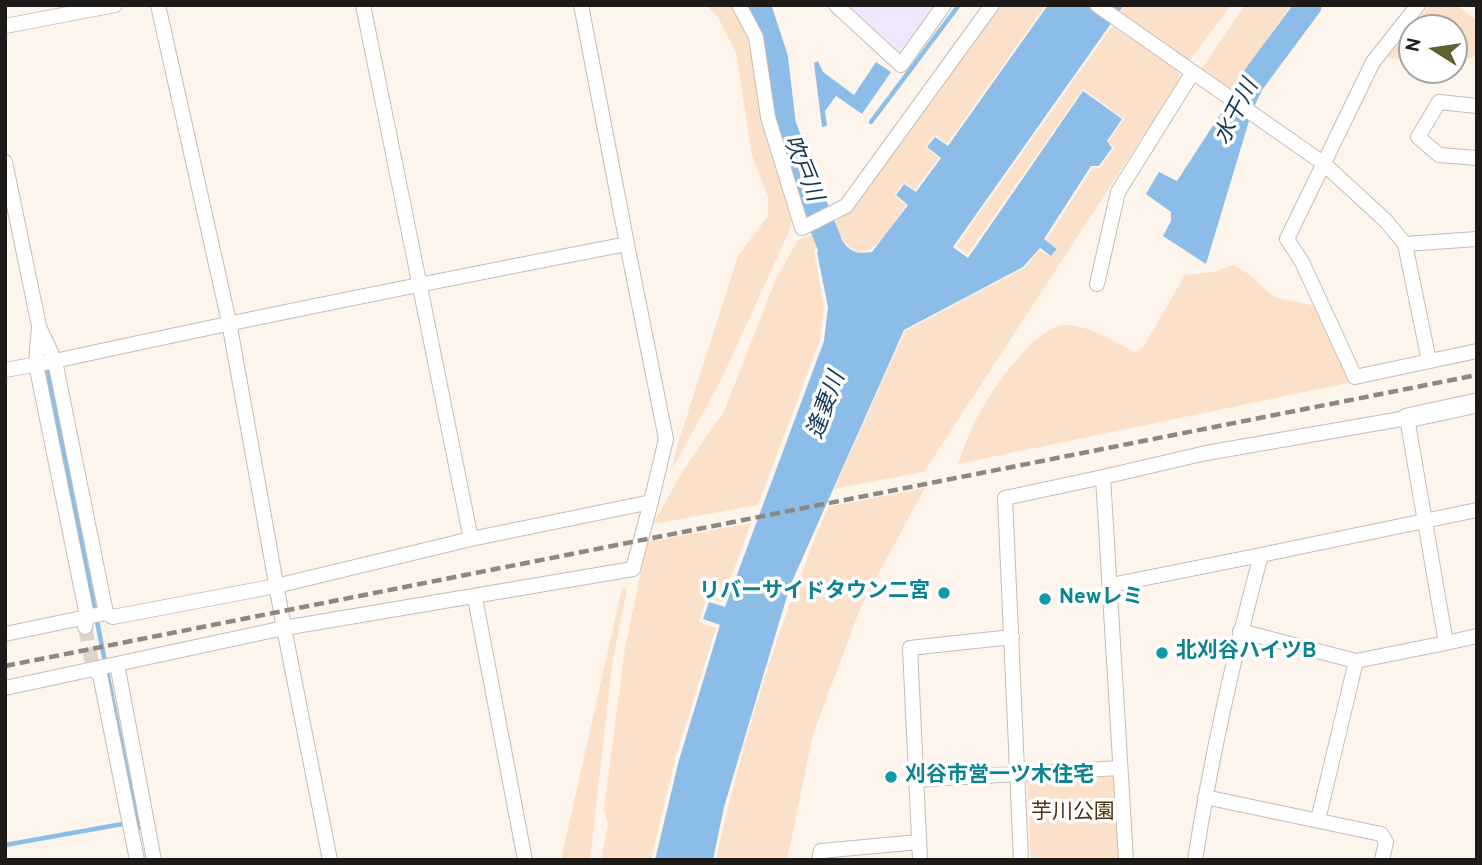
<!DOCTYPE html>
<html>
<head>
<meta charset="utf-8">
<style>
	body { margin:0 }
	#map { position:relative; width:1482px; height:865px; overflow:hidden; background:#fdf4ec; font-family:Overpass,sans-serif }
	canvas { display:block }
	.frame { position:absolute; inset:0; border:7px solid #1e1a18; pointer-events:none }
	.north { position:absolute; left:1398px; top:14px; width:70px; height:70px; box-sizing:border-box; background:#fff; border:2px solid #a5a3a3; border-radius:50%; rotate:282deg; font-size:19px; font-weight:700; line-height:28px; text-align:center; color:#1e1a18 }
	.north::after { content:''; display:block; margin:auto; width:24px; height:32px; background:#60612e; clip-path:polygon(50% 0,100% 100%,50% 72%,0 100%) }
</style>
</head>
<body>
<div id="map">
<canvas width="1482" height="865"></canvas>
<div class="frame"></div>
<div class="north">N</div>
</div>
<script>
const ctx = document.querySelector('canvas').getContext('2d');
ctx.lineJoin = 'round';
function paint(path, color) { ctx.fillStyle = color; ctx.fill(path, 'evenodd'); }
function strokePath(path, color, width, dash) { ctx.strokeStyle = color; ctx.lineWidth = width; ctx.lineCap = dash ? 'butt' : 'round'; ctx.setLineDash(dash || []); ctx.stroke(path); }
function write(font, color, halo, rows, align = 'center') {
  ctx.font = font + ' Overpass,"Noto Sans JP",sans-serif'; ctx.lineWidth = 7; ctx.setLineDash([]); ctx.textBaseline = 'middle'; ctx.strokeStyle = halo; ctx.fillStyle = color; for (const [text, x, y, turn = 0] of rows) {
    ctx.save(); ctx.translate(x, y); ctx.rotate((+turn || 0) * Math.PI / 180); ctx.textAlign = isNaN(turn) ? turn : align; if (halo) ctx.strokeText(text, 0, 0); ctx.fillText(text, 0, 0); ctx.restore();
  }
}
paint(new Path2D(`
	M847,5H936L900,57Z`), '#efe7fd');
paint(new Path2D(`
	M706,5H734L753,39L793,215L788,234L721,380L673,468L675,453L738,256L768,216V196L752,156L736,53L718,17Z
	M999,5H1046L947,144L935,135L925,147L939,158L915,190L904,182L894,195L906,205C891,225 867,276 842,238L837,241L832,225L849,209Z
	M1125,5H1231L1189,62L1119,15Z
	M1245,5H1291L1231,91L1204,74L1202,68Z
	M1430,5H1457L1477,21V56L1454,61V28H1412V63L1387,57Z
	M1112,26L1175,67L1181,78L924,472L834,489L905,331L1024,268L1040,250L1051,257L1058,249L1046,240L1093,167L1100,168L1114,148L1108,142L1124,119L1083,89L967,255L956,246Z
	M813,234L819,248L814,250L824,308L820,340L758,505L653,524L682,472L724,411L776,279L798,240Z
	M1234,265L1250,275L1274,297L1316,306L1353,382L958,464C963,451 967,437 974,424C985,399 1035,324 1066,325C1091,326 1113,341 1135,352L1144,346L1185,275L1213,272Z
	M925,488L862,604L813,734L787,860H716C742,740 780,620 828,507Z
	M751,523L722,602L706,598L699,622L716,628L675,759L651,860H601L608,824L604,808L625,648L647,542Z
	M622,588L627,589L613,659L590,860H561Z
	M1114,768L1118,860H1031L1027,774Z`), '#fce1ca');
paint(new Path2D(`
	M1048,5H1124L953,247L968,258L1083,91L1122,119L1107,141L1112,148L1099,166H1091L1044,239L1057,249L1051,256L1040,248L1023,267L904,330L790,586L724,807L713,860H655L679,760L720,625L703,619L709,602L725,607L824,341L828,307L817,252L823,249L816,233L830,227L836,243L842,240C850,253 857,254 872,252L908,205L896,195L904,184L916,192L941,158L927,147L935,137L948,146Z
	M818,61L823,72L854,95L876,62L891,72L862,114L836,96L825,111L827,126L822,127L814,63Z
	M1227,104L1249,121L1206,264L1163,236L1171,221V212L1146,194L1159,172L1177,181Z`), '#8cbde8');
strokePath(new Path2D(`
	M871,122L959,5
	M47,369L138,828
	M5,845L128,823`), '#8cbde8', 4.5);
strokePath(new Path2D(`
	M755,5L760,12L775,58L783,125L837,263
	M1229,130L1251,83L1309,5`), '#8cbde8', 26);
strokePath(new Path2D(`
	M85,627L93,669`), '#dcd3cc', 14, [14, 7]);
const street = new Path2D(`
	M581,5L627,244
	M739,5L756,37L768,117L802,228L846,206L992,5
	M836,5L901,65L944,5
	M1097,5L1323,163L1386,221L1405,244L1429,361
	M1418,5L1373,62L1287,239L1302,262L1355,377L1477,351
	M5,26L115,5
	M1477,106L1439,102L1418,137L1439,155L1477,158
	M5,162L39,326L36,364L87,616L85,627
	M1405,244L1477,239
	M1097,284L1118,192L1193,72
	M5,370L55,361L39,327
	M1103,477L1206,453L1407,418L1446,643L1356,661L1240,631
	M1111,585L1261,555
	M475,598L525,860
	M106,613L55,361C245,319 436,281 627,244L666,439L651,502L471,539L363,5
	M5,634L106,613L113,617L276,586L471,539
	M1446,643L1477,636
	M117,664L154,860
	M93,669L100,675L137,860
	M5,688L284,628L229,322L158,5
	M914,780L1119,768
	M1205,797L1381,834L1386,842L1382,860
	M1318,820L1356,661
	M330,860L284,628L633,569L651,502
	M819,860L821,851L919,842
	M920,860L910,648L1012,637
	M1021,860L1005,498L1103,477L1126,860
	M1195,860C1211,757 1234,655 1261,555L1477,510`);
const secondary = new Path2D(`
	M1407,418L1477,403`);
strokePath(street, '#c5bdb5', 16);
strokePath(secondary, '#c5bdb5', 21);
strokePath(street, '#fff', 14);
strokePath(secondary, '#fff', 19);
strokePath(new Path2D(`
	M5,666L1477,375`), '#8d8681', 4.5, [10, 5]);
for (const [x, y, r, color] of [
	[944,593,7,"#0f9aa8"],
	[1045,599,7,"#0f9aa8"],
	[1162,653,7,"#0f9aa8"],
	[891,777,7,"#0f9aa8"]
]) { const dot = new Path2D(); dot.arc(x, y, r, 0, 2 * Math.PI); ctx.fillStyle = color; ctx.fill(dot); strokePath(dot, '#fff', 2.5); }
write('bold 21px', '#0d838f', '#fff', [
	["リバーサイドタウン二宮",930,593,"right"],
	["Newレミ",1059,599],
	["北刈谷ハイツB",1176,653],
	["刈谷市営一ツ木住宅",905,777]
], 'left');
write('21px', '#51310e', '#fff', [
	["芋川公園",1073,814]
]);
write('italic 23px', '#133855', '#fff', [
	["水干川",1238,113,-63],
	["吹戸川",801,169,68],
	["逢妻川",828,406,-70]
]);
</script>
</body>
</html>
